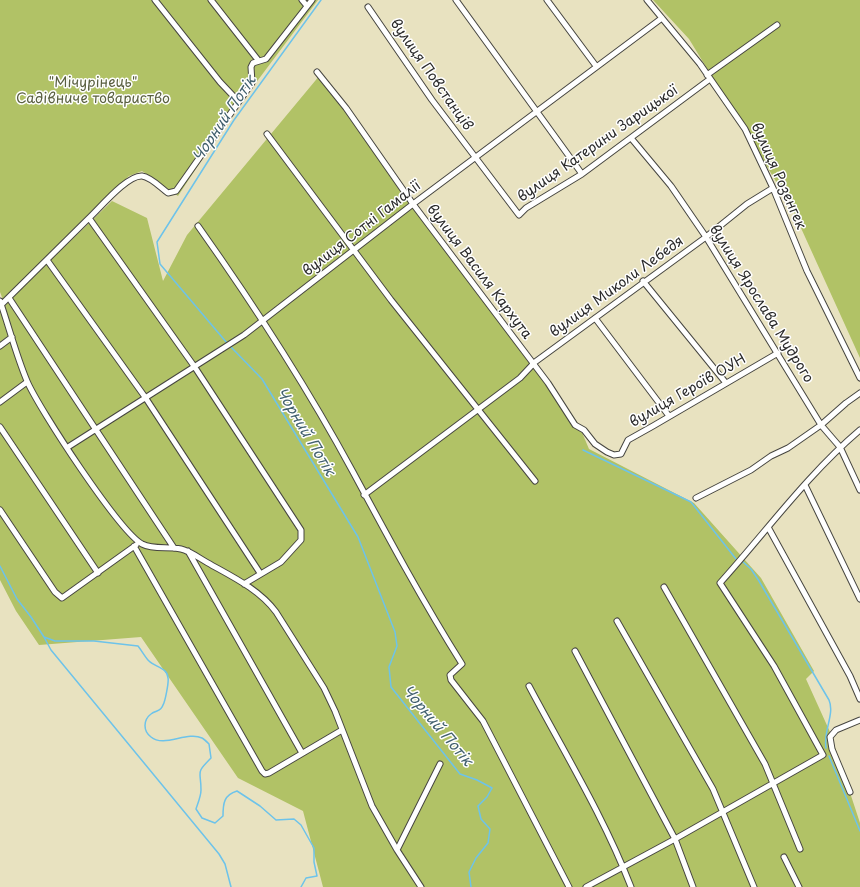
<!DOCTYPE html>
<html>
<head>
<meta charset="utf-8">
<style>
	body { margin:0 }
	canvas { display:block; background:#e8e2c0 }
</style>
</head>
<body>
<canvas width="860" height="887"></canvas>
<script>
const ctx = document.querySelector('canvas').getContext('2d');
ctx.lineJoin = 'round';
function paint(path, color) { ctx.fillStyle = color; ctx.fill(path, 'evenodd'); }
function strokePath(path, color, width, dash) { ctx.strokeStyle = color; ctx.lineWidth = width; ctx.lineCap = dash ? 'butt' : 'round'; ctx.setLineDash(dash || []); ctx.stroke(path); }
function write(font, color, halo, rows, align = 'center') {
  ctx.font = font + ' "Playpen Sans",sans-serif'; ctx.lineWidth = 3; ctx.setLineDash([]); ctx.textBaseline = 'middle'; ctx.strokeStyle = halo; ctx.fillStyle = color; for (const [text, x, y, turn = 0] of rows) {
    ctx.save(); ctx.translate(x, y); ctx.rotate((+turn || 0) * Math.PI / 180); ctx.textAlign = isNaN(turn) ? turn : align; if (halo) ctx.strokeText(text, 0, 0); ctx.fillText(text, 0, 0); ctx.restore();
  }
}
paint(new Path2D(`
	M0,0H318L228,120L178,196L142,171L129,176L3,300L0,292Z
	M653,0H860V358L791,206L689,39Z
	M320,75L578,423L589,449L694,503L761,578L814,671L806,679L830,732L860,823V887H323L303,811L238,778L141,637L39,645L16,611L0,580V309L112,201L147,218L163,281L187,235Z`), '#b1c266');
strokePath(new Path2D(`
	M227,343L160,264L157,242L234,120L321,0
	M230,346L262,379L358,537L395,632L397,646L389,667L391,687L460,774L477,780L492,788L487,797L478,806L481,819L490,829L488,843L476,858L469,872L471,887
	M583,450L691,502L736,559
	M743,562L751,569L759,581L829,700C835,714 823,731 826,748
	M0,566L17,599L31,617L44,637L55,641H94L138,646C142,651 145,657 149,661C155,667 168,668 168,678C169,682 165,702 163,705C161,712 156,710 151,714C143,720 143,731 151,737C164,748 187,731 202,738C204,739 207,742 209,744L211,758C195,774 201,770 201,790C201,796 198,803 196,809L202,818L215,823L223,816C223,803 224,795 237,791L260,806L276,820L294,819L301,825L314,848V862L317,876L306,878L301,887
	M44,637L51,650L219,854L225,864L231,887
	M829,756L860,831`), '#6dc3ea', 1.5);
const street = new Path2D(`
	M155,0L220,82L238,101
	M211,0L258,60
	M302,0L307,6
	M456,0L582,174
	M547,0L596,66
	M647,0L700,64L745,129L773,188L807,271L860,378
	M368,7L432,100L519,215L526,208L582,174L710,79
	M317,72L346,108L413,204L548,383L575,425L584,430L595,444L607,452L614,455L621,454L628,440L653,426L778,353
	M707,75L777,25
	M267,134L391,300L535,481
	M631,138L671,186L706,237L821,425L840,447L860,490
	M89,218C100,208 127,175 142,176C151,177 161,188 168,193L176,191L252,83L251,67L253,63L266,59L312,0
	M198,226C254,305 307,387 353,472C388,537 423,602 462,664L450,675L451,680L483,721L569,887
	M47,260L145,397L260,573
	M643,281L726,383
	M9,298L174,548
	M0,301C9,327 16,355 27,381C39,409 119,531 142,544C154,550 168,546 181,549C190,551 199,558 208,563C231,576 259,589 276,612L324,688L335,711L372,806L397,850L421,887
	M1,305L89,218L194,366L301,530V540L281,562L244,584
	M595,318L669,416
	M0,346L12,337
	M0,402L27,382
	M0,427L98,573
	M68,447L244,335L413,204L662,18
	M805,485L860,599
	M364,495L520,378L535,362L706,237L747,204L773,188
	M696,498L751,470L771,456L788,448L821,425L846,403L860,393
	M0,510L55,592L62,598L136,545
	M768,527L850,676L860,699
	M134,546L262,771L265,774L269,773L342,730
	M188,551L302,753
	M664,587L765,764L800,849
	M617,621L713,789L754,887
	M575,651L675,839L693,887
	M529,686C564,752 604,817 631,887
	M850,792L832,749L830,737L836,730L860,720
	M397,850L440,764
	M784,857L799,887
	M586,887L675,839L823,755L774,666L720,583C766,532 807,475 860,430`);
strokePath(street, '#474641', 7);
strokePath(street, '#fff', 5);
write('14px', '#2b2b2b', '#fff', [
	["вулиця Повстанців",431,75,55],
	["вулиця Катерини Зарицької",598,144,-35],
	["вулиця Розенгек",778,176,66],
	["вулиця Сотні Гамалії",362,229,-38],
	["вулиця Василя Кархута",479,272,53],
	["вулиця Миколи Лебедя",617,287,-36],
	["вулиця Ярослава Мудрого",761,304,58],
	["вулиця Героїв ОУН",688,391,-30]
]);
write('14px', '#5a6040', '#fff', [
	["\"Мічурінець\"",93,83],
	["Садівниче товариство",93,99]
]);
write('italic 15px', '#42606e', '#fff', [
	["Чорний Потік",225,119,-56],
	["Чорний Потік",305,432,59],
	["Чорний Потік",437,726,50]
]);
</script>
</body>
</html>
